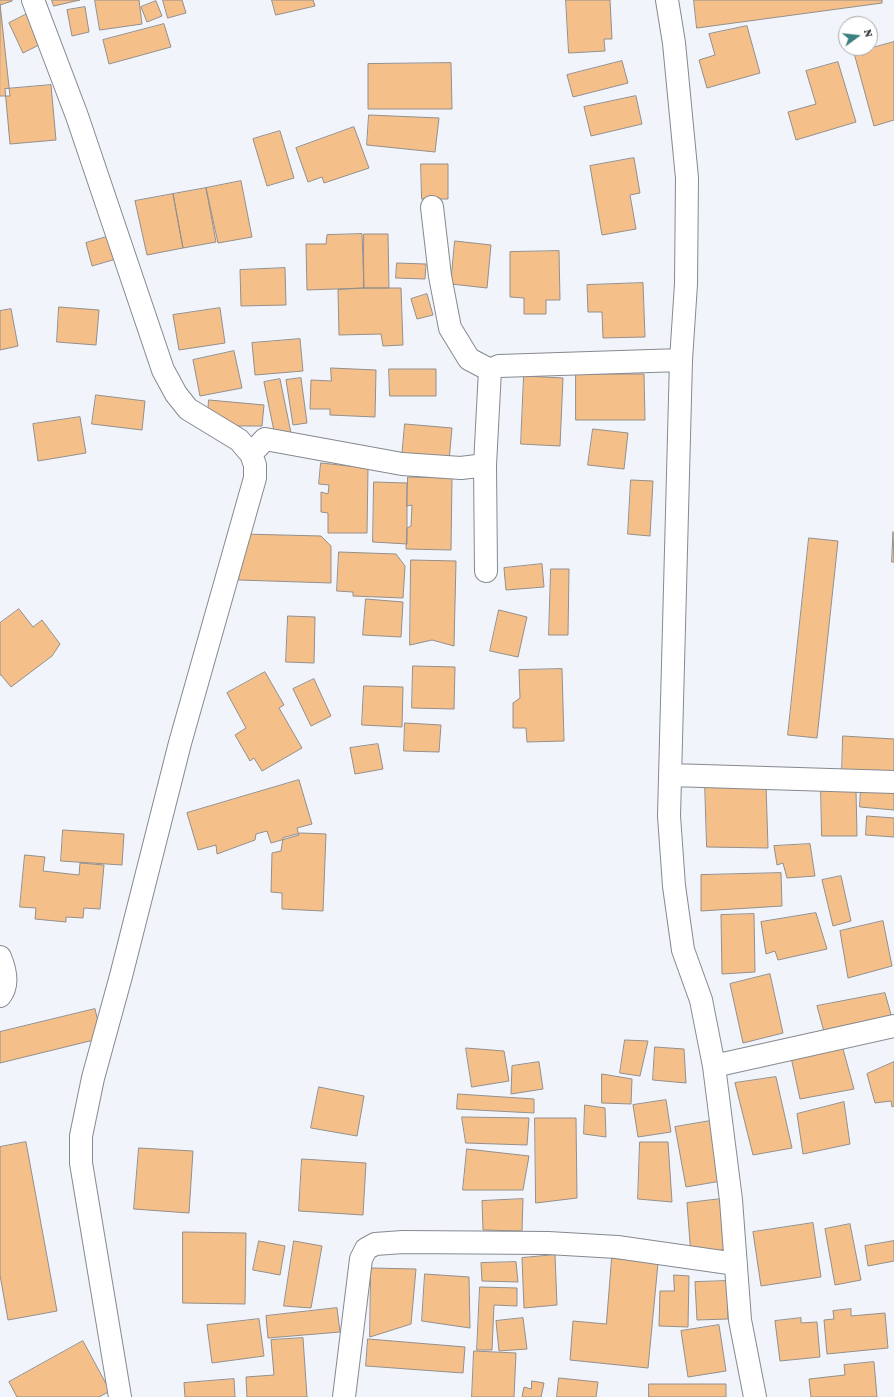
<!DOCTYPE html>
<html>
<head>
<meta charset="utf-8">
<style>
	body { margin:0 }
	#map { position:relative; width:894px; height:1397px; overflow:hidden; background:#f1f4fb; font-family:"Crimson Pro",serif }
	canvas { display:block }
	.north { position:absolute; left:838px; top:16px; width:40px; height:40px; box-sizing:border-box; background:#fff; border:1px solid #a8a9a9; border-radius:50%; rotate:75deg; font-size:11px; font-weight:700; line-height:16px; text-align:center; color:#252729 }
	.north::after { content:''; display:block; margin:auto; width:14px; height:18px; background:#388180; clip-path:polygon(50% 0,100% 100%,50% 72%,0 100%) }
</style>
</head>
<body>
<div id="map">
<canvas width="894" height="1397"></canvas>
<div class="north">N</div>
</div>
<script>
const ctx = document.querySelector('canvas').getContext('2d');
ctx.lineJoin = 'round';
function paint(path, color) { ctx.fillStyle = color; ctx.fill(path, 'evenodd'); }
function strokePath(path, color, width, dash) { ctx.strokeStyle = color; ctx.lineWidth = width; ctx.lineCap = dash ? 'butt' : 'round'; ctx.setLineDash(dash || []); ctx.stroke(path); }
const building = new Path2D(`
	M0,0H12V1L0,5Z
	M52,0H80L54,6Z
	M95,0H139L142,24L100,30Z
	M163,0H182L186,13L168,18Z
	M272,0H313L315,6L276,15Z
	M566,0H610L612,39H604L605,51L569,53Z
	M694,0H882V3L697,28Z
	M156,1L162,16L147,22L141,7Z
	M0,5V4L10,96H0Z
	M85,7L89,32L72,36L67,10Z
	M27,14L41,44L23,53L9,23Z
	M164,24L171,47L109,64L103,40Z
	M747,26L760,73L707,88L699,60L715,55L709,34Z
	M894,42V120L874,126L854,53Z
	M622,61L628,83L573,97L567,75Z
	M838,62L856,122L796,140L788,112L816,104L806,71Z
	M451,63L452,109H368V64Z
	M51,85L56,140L10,144L5,89Z
	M636,96L642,124L591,136L584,107Z
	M369,115L439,118L435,152L367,145Z
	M354,127L369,168L324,183L322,177L308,182L296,148Z
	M280,131L294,178L267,186L253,139Z
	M634,158L640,193L630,195L636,229L602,235L590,166Z
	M421,164H448V199H422Z
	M241,181L252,237L218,243L206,188Z
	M206,188L216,242L183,248L173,194Z
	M173,194L183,248L147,255L135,201Z
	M362,234L364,288L307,290L306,244H326L327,235Z
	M364,234H388L389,288H364Z
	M110,236L116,259L92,266L86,243Z
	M455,241L491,245L487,288L451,284Z
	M559,251L560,300H546V314H524V298L510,297V252Z
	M397,263L426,264L425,279L396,278Z
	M285,268L286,305L241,306L240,270Z
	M643,283L645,337L603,338L602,312H588L587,285Z
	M364,288H401L403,345L383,346L381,334L339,335L338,290Z
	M427,294L433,315L417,319L411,299Z
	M59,307L99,310L96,345L57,342Z
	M220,308L225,343L179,350L173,315Z
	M11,309L18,346L0,350V311Z
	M300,339L303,371L255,375L252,343Z
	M234,351L242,388L200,396L193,360Z
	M331,368L376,370L375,417L330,415V409H310L311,380L331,381Z
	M389,369H436V396H390Z
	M576,374H644L645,420H576Z
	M524,376L563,378L560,446L521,444Z
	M301,378L307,423L293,425L286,380Z
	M280,379L291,433L275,436L264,382Z
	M96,395L145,401L142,430L92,424Z
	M209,400L264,405L262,426H226L208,413Z
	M80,417L86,453L38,461L33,424Z
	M405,424L452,428L449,461L402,457Z
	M593,429L628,433L624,469L588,465Z
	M321,463L368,468L367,533H328V513L321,512V492L328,494L329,485L319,484Z
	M408,477L452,478L451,550L406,549L407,528L411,526L412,505L407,506Z
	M631,480L653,481L650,536L628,534Z
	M374,482L407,483V544L373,542Z
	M893,532L894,562H892Z
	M242,534L321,536L331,546V583L239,580Z
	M809,538L838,541L817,738L788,735Z
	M339,552L396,554L405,566L403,598L353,596V592L337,591Z
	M411,560L456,561L454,646L432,640L410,645Z
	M542,564L544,587L506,590L504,568Z
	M551,569H569L568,635H549Z
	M366,599L403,602L401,637L363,635Z
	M19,609L33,627L42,620L60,644L52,656L11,687L1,675H0V623Z
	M499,610L527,617L518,657L490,651Z
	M288,616L315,617L314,663L286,662Z
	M413,666L455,667L454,709L412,708Z
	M562,669L564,741L527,742L526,728H513V703L520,698L519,670Z
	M265,672L284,705L279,708L302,748L262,771L254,758L250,761L235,735L246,728L227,693Z
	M314,679L331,716L311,726L293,689Z
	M364,686L403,687L402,727L362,725Z
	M405,723L441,725L439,752L404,751Z
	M843,736L894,739V773H842Z
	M378,744L383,769L355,774L350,748Z
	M299,780L312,824L297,828L299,835L271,843L267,831L256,834L255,840L217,854L216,845L198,850L187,813Z
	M705,783L766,784L768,848L707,847Z
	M861,785L894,788V810L860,807Z
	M821,790H856L857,836H822Z
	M867,816L894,818V837L866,835Z
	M63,830L124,834L122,865L61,861Z
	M301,833L326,834L323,911L282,909V893L271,892L272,853L281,851L283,838Z
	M810,844L815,876L787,878L783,863L777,865L774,846Z
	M25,855L45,857L43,871L79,875L80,863L104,865L100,909L84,908L83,918L66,917V922L35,919L36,908L20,907Z
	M781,873L782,906L701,911V875Z
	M841,876L851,921L833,926L822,880Z
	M816,913L827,949L778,960L775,951L766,954L761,922Z
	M754,914L755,972L722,974L721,915Z
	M883,921L892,966L848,978L840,931Z
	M770,974L783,1033L743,1043L730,984Z
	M885,993L893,1022L824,1032L817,1006Z
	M95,1009L102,1038L0,1063V1032Z
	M625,1040L648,1041L640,1076L620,1073Z
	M655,1047L684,1049L686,1083L653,1080Z
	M466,1048L504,1051L509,1081L472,1087Z
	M843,1049L854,1089L800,1099L791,1057Z
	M539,1062L543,1089L511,1094L512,1066Z
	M894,1062V1106L892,1107L891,1101L875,1103L867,1074Z
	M602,1074L632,1079L631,1104L602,1103Z
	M776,1077L792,1148L753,1155L735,1083Z
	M319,1087L364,1096L357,1136L311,1128Z
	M458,1094L534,1099V1113L457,1109Z
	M666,1100L671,1132L638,1137L633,1105Z
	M844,1102L850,1144L803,1154L797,1114Z
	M585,1105L605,1108L606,1137L584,1134Z
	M462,1117L529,1118L527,1145L466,1143Z
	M535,1118H576L577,1198L536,1203Z
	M710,1121L721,1181L686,1187L675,1127Z
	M26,1142L57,1311L8,1320L0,1275V1147Z
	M640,1142H668L672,1202L638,1199Z
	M139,1148L193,1151L189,1213L134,1209Z
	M467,1149L529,1156L523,1190H463Z
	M302,1159L366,1163L363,1215L299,1211Z
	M523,1199L522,1231L483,1230L482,1201Z
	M721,1199L727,1249L691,1256L687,1203Z
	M813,1223L821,1277L761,1286L753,1232Z
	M850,1224L861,1280L835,1285L825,1229Z
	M183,1232L246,1233L245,1304L183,1303Z
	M259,1241L285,1246L280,1275L253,1270Z
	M294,1241L322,1246L311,1308L284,1306Z
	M894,1241V1261L868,1266L865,1246Z
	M555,1255L557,1305L524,1308L522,1258Z
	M612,1258L658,1263L648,1368L570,1360L573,1321L606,1324Z
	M516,1262L518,1282L482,1281L481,1263Z
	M371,1268L416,1269L411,1324L370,1337Z
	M425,1274L469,1277L470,1328L422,1321Z
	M674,1275L689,1276L688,1327L659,1326L660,1291H674Z
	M727,1281L728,1319L697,1320L695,1282Z
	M480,1287L517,1288V1306L494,1305L492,1350H477Z
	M337,1308L340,1332L268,1338L266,1316Z
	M851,1309V1316L885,1313L888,1348L827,1354L824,1320L834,1319L833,1311Z
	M523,1318L527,1349L499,1351L496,1321Z
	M801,1318V1323L817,1322L820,1357L780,1361L775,1321Z
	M259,1319L264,1356L212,1363L207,1325Z
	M719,1325L726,1371L688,1377L681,1331Z
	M303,1338L307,1397H247L246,1377L274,1375L271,1340Z
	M368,1339L465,1347L463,1373L366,1366Z
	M83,1341L110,1391L99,1397H17L9,1382Z
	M474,1351L516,1353L514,1397H472Z
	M874,1362L877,1397H811L809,1379L845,1375L844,1365Z
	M559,1378L598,1382L596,1397H557Z
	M234,1379L235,1397H185L184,1383Z
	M532,1381L544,1383L541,1397H522L524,1387L531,1389Z
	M649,1384H726V1397H649Z`);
paint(building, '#f5bf8a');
strokePath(building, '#948f8a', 1);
const minor = new Path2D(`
	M33,0L77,116L163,370L176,394L188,409L239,440L251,454L255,465V478L180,743L121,976L93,1078L81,1136V1163L120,1397
	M667,0L674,43L687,178L686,284L681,360L669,816L674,886L683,950L701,1000L714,1066L731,1200L740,1320L755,1397
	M432,207L440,276L450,328L469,359L490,370
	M251,454L265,439L402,464L461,468L485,465L490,370L499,366L681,360
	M485,465L486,571
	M671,775L894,782
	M0,957C5,969 9,985 0,996
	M714,1066L894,1026
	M344,1397L361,1259L366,1249L375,1244L403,1242L548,1243L617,1247L736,1264`);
strokePath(minor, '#86898f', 24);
strokePath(minor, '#fff', 22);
</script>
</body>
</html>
